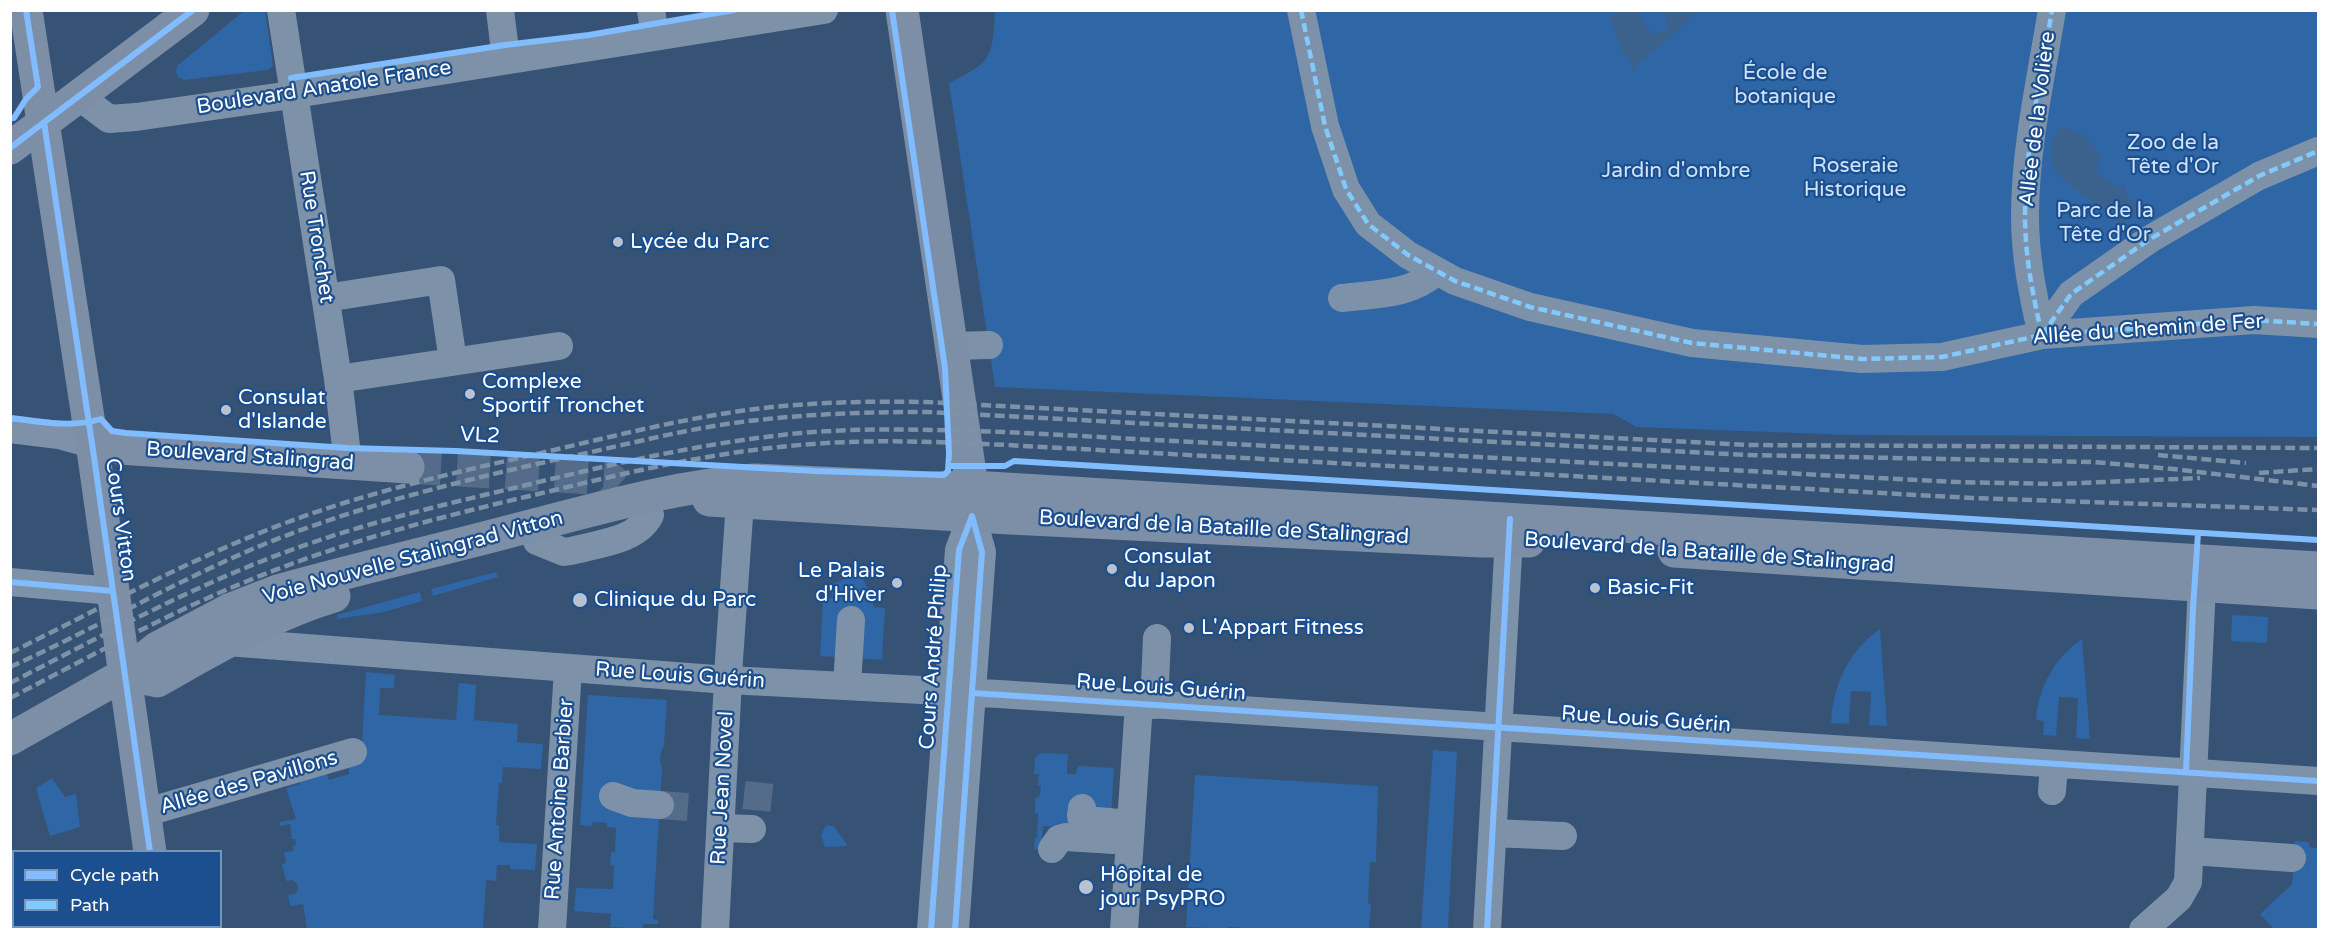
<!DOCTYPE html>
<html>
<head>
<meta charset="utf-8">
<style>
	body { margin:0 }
	#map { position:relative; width:2329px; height:940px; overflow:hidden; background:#365274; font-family:"Varela Round",sans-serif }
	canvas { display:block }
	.frame { position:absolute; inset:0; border:12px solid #fff; pointer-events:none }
	.legend { position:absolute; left:12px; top:850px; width:210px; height:78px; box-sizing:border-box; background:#1b4f8f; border:2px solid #7695bc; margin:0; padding:8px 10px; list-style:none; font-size:18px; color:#fff }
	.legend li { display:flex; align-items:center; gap:12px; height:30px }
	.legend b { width:30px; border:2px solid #7695bc }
</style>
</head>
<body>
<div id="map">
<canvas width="2329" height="940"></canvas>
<div class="frame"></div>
<ul class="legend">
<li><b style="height:8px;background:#80bcff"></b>Cycle path</li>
<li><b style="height:8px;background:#80caff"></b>Path</li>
</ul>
</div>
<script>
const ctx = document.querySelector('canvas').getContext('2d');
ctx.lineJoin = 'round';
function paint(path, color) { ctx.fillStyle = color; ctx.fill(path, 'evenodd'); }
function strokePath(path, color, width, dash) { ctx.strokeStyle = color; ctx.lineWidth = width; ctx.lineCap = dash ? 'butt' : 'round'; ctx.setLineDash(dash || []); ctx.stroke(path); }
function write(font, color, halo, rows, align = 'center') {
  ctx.font = font + ' "Varela Round",sans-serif'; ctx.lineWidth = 4.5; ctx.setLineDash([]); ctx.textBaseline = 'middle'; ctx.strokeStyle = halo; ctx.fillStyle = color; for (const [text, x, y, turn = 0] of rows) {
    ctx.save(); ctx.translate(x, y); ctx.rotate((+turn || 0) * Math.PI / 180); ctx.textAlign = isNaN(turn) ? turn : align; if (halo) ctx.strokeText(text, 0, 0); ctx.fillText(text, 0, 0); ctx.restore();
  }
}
paint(new Path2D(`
	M245,10L265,11L273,66L268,70L184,80L178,77L176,72L177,66Z
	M995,11H2318V437L1848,435L1637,427L1613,414L995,387L949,83C993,61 992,59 995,11Z
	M496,572L498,577L433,596L431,589Z
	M861,573L874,607L885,608L882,660L820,656L823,598H833L829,585Z
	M420,592L422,601L384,612L337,619V615Z
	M2232,615L2268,617L2267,643L2231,641Z
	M1880,629L1887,726L1869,725L1871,692L1851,691L1849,724L1831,723C1833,685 1848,652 1880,629Z
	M2082,639L2090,739L2076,738L2078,698L2059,697L2056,736L2043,735L2044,721L2036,720C2038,688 2055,657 2082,639Z
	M366,672L395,675L394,688H380L379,715L456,720L459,683L476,685L474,720L518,724L517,742L543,744L541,769L503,767L502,783H499L496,825L499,826V842L537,844L535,870L510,869V865H497L496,881L486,880L483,929H307L303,904L290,906L288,895L295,894L298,890L297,884L293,880L286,881L282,864L286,863L284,852L293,851V846L296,845L295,839H292L290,824L280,826L279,822L296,819L286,788L300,784L298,776L325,768L329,780L349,774L348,761L362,742Z
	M588,695L667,700L664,745C660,753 659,760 662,768L653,919L658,920V924H643V929L610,927L611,914L574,911L576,888L613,889L614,866L610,865L611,852H615L616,828L607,827V823L593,822L592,826L580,825Z
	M1433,750L1457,752L1448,929H1421Z
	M1040,753L1068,754L1067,774H1076L1078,766L1114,768L1111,816L1072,828L1043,826L1041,849H1034L1035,838H1037L1038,813H1035V799L1040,795L1041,785H1038L1039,774H1034L1035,758Z
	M1195,775L1378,786L1376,862H1370L1368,903L1371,904L1369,929L1275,930L1230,927L1229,929L1186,927Z
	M52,778L65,797L76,794L80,827L50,836L36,788Z
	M826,825L834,826L848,846L825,847L821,835Z
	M2295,841L2309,842V847L2318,848V929H2274L2260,914L2292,884Z`), '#2f66a5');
paint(new Path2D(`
	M1615,11H1639L1642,21L1654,35L1662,31L1665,33L1668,28L1664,11H1697L1670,38L1635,66L1636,72H1633L1630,61L1621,49L1610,18Z
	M2061,128C2085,130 2088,140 2101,158L2095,171L2116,187L2124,184L2125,195C2141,205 2138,218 2120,224L2056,173C2048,156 2049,143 2061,128Z`), '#3b618d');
strokePath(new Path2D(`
	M744,795L783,799
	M660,805L701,808`), '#546c89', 28, [28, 14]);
strokePath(new Path2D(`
	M408,467L610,479L618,486`), '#546c89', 33, [33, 16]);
strokePath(new Path2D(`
	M281,10L338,379L348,463
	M500,10L506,59
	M651,10L655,36
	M1301,10L1325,126L1346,189L1368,224L1408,255L1455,281L1530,307L1692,343L1862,359L1942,357L2042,335L2254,320L2318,324
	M80,97L109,119L136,117L277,97L824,10
	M326,298L441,280L453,361
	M1342,298C1375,294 1412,295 1437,271
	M2042,335L2071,294L2150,239L2259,176L2318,151
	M2042,335C2033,296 2025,257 2025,216C2025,148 2041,78 2052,10
	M951,346L989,345
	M338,379L559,346
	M10,429L59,435L92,444
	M537,541L564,552L571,551C597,544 637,541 650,515
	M10,582L113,591
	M227,642L728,680L999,694L2318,781
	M847,686L851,620
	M1154,705L1157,638
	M2052,791L2054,765
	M613,796L632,803L660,805
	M1082,808L1081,816L1084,820L1120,823
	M144,813L353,752
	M721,828L752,829
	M1493,833L1563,836
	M1052,849L1059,839L1066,837L1130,841
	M2190,851L2292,858
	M552,930L568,668
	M715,930L729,660L740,502
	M931,930L959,550L972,516
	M955,930L982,552L972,516
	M1124,930L1139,703
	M1487,930L1510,519
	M2143,930L2179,898L2188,882L2203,564`), '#7d92a8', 28);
strokePath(new Path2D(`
	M26,10L94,457L150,852
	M902,10L972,487V509
	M10,148L193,10
	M92,444L119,448L408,467
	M709,500L1010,518L1481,541H1529
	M1674,551L2318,593
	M125,674L157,681C214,649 271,615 334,596
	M10,739L125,674L157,648L229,610L278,591C356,569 436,551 515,530C594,510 674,486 755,480L931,488L972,487L2318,568
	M160,926L161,930`), '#7d8ea7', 33);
strokePath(new Path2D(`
	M2158,455L2246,463
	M2259,473L2318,469
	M10,653C95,611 179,565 267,530C355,495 448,474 541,453C614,436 688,417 763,408C817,402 872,401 926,402L1748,445L2318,448
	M10,667C97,628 179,579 267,543C362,505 460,481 559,459C617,447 676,431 734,423C799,414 862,412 927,412L1746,455L2094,462L2173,469L2318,486
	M10,683C100,637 189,588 283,553C358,525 437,506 514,488C609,465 704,442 801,433C869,427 937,430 1004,432L1956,482L2056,484L2200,478
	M10,698C88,658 164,615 245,582C344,541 447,515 551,491C637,470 724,450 813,444C878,439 942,442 1007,445L1972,498L2318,510`), '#7e92a7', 4.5, [10, 4.5]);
strokePath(new Path2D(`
	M1301,10L1325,126L1346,189L1368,224L1408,255L1455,281L1530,307L1692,343L1862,359L1942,357L2042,335L2254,320L2318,324
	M2042,335L2071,294L2150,239L2259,176L2318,151
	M2042,335C2033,296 2025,257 2025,216C2025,148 2041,78 2052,10`), '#80caff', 4.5, [9, 4.5]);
strokePath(new Path2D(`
	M291,78L505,45L589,35L734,10
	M10,118H14L26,99L38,87L26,10
	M44,122L94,457L150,852
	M10,148L193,10
	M10,418C41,422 71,428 101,419L112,431L126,433L347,448L456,451L815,471L944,475L948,471L949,454L945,368L892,10
	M949,466H1005L1014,461L2318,540
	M10,582L113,591
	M972,693L2318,781
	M2186,771L2193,609L2198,533
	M931,930L959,550L972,516
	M955,930L982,552L972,516
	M1487,930L1510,519`), '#80bcff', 6);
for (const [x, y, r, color] of [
	[618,242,6,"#b9c2ce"],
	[470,394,6,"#b9c2ce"],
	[226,410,6,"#b9c2ce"],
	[1112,569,6,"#b9c2ce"],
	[897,583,6,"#b9c2ce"],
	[1595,588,6,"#b9c2ce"],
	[580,600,8,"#b9c2ce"],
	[1189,628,6,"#b9c2ce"],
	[1086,887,8,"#b9c2ce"]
]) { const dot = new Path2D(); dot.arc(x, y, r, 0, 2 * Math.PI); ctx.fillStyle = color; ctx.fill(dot); strokePath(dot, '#1b4f8f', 2); }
write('21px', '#cfe3fa', '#1b4f8f', [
	["École de",1785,73],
	["botanique",1785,97],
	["Zoo de la",2173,143],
	["Tête d'Or",2173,167],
	["Roseraie",1855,166],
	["Historique",1855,190],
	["Jardin d'ombre",1676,171],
	["Parc de la",2105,211],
	["Tête d'Or",2105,235]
]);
write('21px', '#fff', '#1b4f8f', [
	["Boulevard Anatole France",324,88,-9],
	["Allée de la Volière",2038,119,-83],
	["Rue Tronchet",316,237,81],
	["Allée du Chemin de Fer",2148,330,-4],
	["VL2",480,436,3],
	["Boulevard Stalingrad",250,457,4],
	["Cours Vitton",120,520,82],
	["Boulevard de la Bataille de Stalingrad",1224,528,3],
	["Boulevard de la Bataille de Stalingrad",1709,553,4],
	["Voie Nouvelle Stalingrad Vitton",413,558,-15],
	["Cours André Philip",934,657,-86],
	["Rue Louis Guérin",680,676,4],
	["Rue Louis Guérin",1161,688,4],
	["Rue Louis Guérin",1646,720,4],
	["Allée des Pavillons",249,783,-16],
	["Rue Jean Novel",723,788,-87],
	["Rue Antoine Barbier",560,799,-86]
]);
write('21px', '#fff', '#1b4f8f', [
	["Lycée du Parc",630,242],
	["Complexe",482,382],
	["Sportif Tronchet",482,406],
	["Consulat",238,398],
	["d'Islande",238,422],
	["Consulat",1124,557],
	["du Japon",1124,581],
	["Le Palais",885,571,"right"],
	["d'Hiver",885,595,"right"],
	["Basic-Fit",1607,588],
	["Clinique du Parc",594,600],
	["L'Appart Fitness",1201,628],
	["Hôpital de",1100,875],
	["jour PsyPRO",1100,899]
], 'left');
</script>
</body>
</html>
